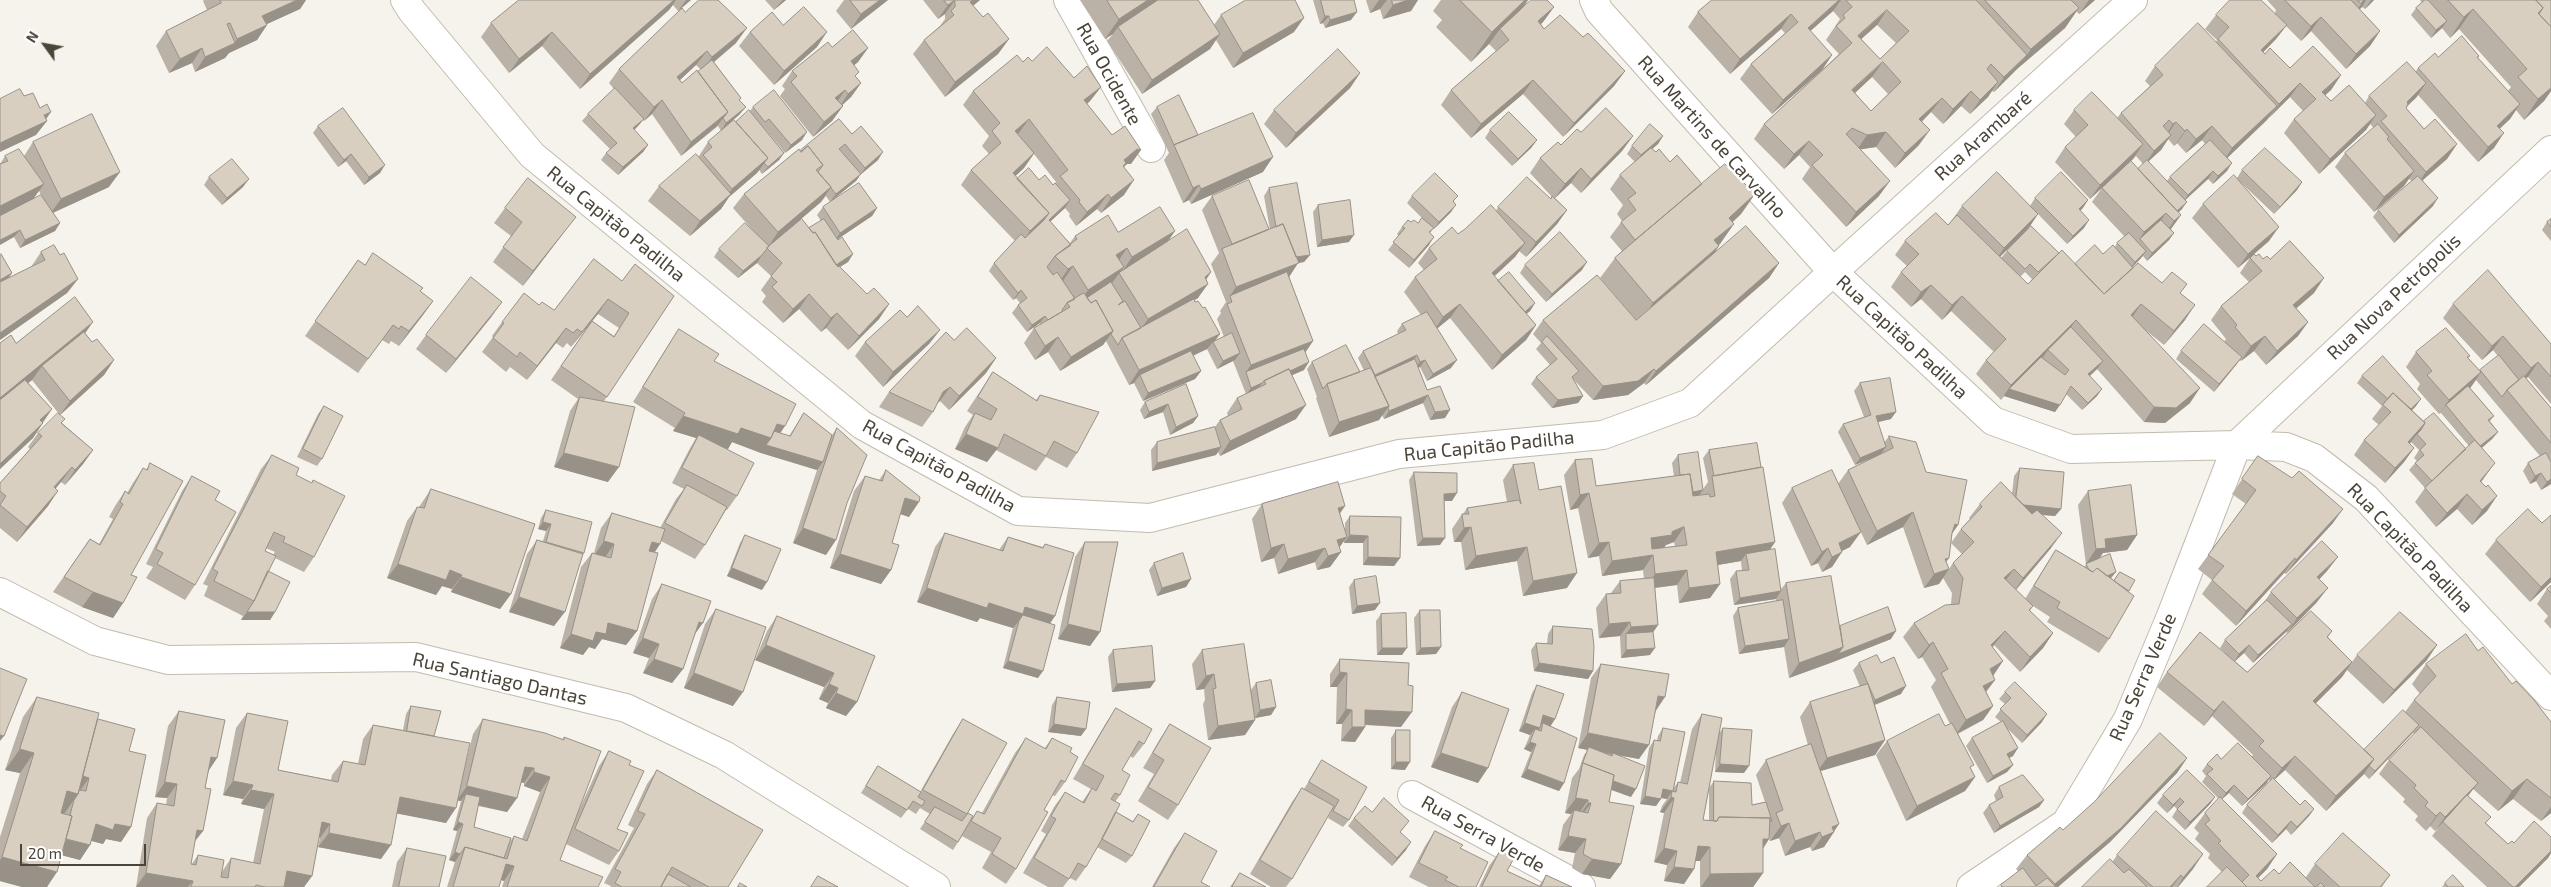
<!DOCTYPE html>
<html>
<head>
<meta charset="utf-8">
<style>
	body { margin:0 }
	#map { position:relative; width:2551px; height:887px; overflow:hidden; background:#f6f3ec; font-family:"Exo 2",sans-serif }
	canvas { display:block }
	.north { position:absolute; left:20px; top:20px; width:50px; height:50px; -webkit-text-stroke:4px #fff; paint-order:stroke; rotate:302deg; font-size:14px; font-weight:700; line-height:20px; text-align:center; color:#4b4439 }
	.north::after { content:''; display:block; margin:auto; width:18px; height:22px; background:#4b4439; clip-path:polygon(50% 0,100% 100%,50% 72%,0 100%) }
	.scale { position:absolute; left:20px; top:844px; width:126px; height:22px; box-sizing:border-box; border:2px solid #4b4439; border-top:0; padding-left:6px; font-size:15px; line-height:18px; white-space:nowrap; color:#4b4439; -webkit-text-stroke:4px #fff; paint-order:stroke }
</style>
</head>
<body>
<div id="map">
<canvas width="2551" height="887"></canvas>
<div class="north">N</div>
<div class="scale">20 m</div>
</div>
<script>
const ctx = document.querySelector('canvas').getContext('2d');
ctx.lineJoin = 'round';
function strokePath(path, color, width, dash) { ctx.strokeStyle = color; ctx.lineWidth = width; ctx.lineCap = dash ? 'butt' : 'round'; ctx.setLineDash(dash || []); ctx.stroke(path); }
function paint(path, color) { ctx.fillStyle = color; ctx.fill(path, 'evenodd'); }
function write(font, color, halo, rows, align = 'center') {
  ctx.font = font + ' "Exo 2",sans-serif'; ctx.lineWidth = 5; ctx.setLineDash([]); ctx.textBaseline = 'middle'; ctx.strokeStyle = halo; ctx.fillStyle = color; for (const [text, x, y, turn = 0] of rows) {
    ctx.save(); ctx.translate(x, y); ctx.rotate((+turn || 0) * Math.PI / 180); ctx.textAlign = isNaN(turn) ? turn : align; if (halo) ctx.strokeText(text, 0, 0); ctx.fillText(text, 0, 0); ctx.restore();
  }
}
const minor = new Path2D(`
	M405,0L412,11L532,155L862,425L1018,511L1150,518L1399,454L1603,435L1690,403L1833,272L1993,421L2071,449L2237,445L2286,447L2314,458L2366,498L2551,696
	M1068,0L1151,148
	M1594,0L1599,11L1833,272L2133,0
	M0,592L95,641L168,660L416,657L626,708L724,755L936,887
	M1412,795L1581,887
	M1971,887L2066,823L2128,719L2171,616L2237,445L2551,150`);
strokePath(minor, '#c2bbae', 30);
strokePath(minor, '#fff', 28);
paint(new Path2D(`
	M204,0H306L300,9L266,24L267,25L257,40L229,53L225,58L195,72L192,63L169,73L156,46L166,31L207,10L203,1Z
	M519,0H691L678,11L673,5L669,10L580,89L542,46L509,73L481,37L491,23Z
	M765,0H786L774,10Z
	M844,0H888L851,29L836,11Z
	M923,0H980L973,6L983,17L1009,39L998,54L945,97L913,54L924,40L940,26L945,19V14L938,19Z
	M1080,0H1198L1214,25L1221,15L1294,32L1233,68L1216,40L1210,49L1142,94L1107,41L1113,34L1105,39Z
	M1313,0H1354L1351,20L1325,28L1323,23L1320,24Z
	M1366,0H1418L1411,11L1383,19L1380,9L1370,13Z
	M1441,0H1528L1523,7H1554L1543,22L1541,24L1544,29L1583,37L1625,71L1614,86L1563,137L1523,94L1471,138L1441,105L1451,90L1496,51L1489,44L1471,62L1436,27L1442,20L1433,11Z
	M1712,0H2095L2079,14L2076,11L2065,28L2017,69L1994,92L1992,91L1988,97L1970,114L1961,106L1943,124L1931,112L1922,122L1919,145L1895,168L1876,147L1860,149L1879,196L1846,227L1802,179L1810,167L1799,155L1784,169L1754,139L1764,124L1839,54L1826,40L1840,19L1833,11L1810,31L1832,55L1822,70L1772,114L1740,79L1751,64L1785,33L1781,29L1730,74L1688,27L1698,12ZM1877,25L1896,43L1880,59L1861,39ZM1872,77L1888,94L1871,111L1855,93Z
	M2267,0H2374L2365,9L2362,7L2359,9L2380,31L2370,46L2346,69L2311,31L2301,41L2286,26L2276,39L2263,52L2290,68L2341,75L2331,90L2325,95L2331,101L2365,103L2369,96L2416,71L2418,68L2438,57L2479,56L2478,58L2508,91L2511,87L2459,29L2450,38L2442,28L2431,38L2411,15L2416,8L2422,3L2420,0H2551V91L2544,101L2524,120L2516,110L2510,119L2499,129L2494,148L2478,162L2418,95L2406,108L2424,129L2457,144L2447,159L2423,180L2433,206L2394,243L2373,217L2378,210L2412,181L2409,179L2404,186L2374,212L2335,167L2345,153L2374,128L2370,124L2366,130L2319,174L2284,133L2294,119L2303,111L2290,97L2227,158V171L2213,184L2208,179L2185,200L2182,209L2178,212L2181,215L2171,229L2174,233L2169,240L2147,261L2143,256L2133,267L2180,293L2185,320L2164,345L2144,329L2190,403L2165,423L2144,422L2097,369L2090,376L2097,396L2082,410L2066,394L2055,412L2004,396L2001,400L1976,374L1986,360L1994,352L1951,311L1942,320L1921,299L1911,307L1891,287L1901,272L1907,266L1895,255L1905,241L1948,225L1952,220L1962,206H2030L2035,198L2088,200L2080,211L2084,228L2067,244L2038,214L2028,229L2000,256L2001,258L2007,251L2059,253L2075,264L2103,254L2115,247L2117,243L2125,237L2092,202L2102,188L2090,199L2055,162L2065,147L2076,137L2064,124L2074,110L2117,118L2121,113L2150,86L2145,81L2155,66L2216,42L2217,40L2205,29L2216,15L2275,13L2276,10ZM2168,139L2174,146L2177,143L2186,153L2202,140L2205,144L2170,177L2167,181L2148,162L2161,150ZM2136,156L2143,164L2138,169L2131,161ZM2025,272L2032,279L2028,284L2020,277Z
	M685,12L736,43L714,62L741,98L740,100V114L721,131L718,126L681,156L652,114L644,121L643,120L638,126L634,130L648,145L643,152L618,175L601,160L606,153L610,149L582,121L588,114L614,89L609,83L619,69ZM696,65L701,70L682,83L680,80Z
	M750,32L817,47L774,85L739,46Z
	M832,47L868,48L858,62L854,65L856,77L861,83L851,97L842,105L843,106L832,121L813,137L780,96L785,89L782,86L792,71Z
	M1032,61L1074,78L1101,87L1090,101L1087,104L1131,164H1127L1124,167V195L1101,213L1097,209L1076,226L1069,216L1070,214L1065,208L1050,222L1070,243L1075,236L1118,232L1167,242L1211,272L1206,280L1198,298L1195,300V302L1203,308L1220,334L1215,341L1224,337L1217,319L1221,313L1220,311L1226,302L1211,264L1219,253L1202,210L1212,196L1268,231L1270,230L1264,196L1269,188L1310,255L1304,262L1298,263L1289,277L1313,341L1305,352L1304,370L1292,375L1296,419L1220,456L1218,452L1216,455L1152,471L1151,450L1157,442L1215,427L1220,420L1228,416L1227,413L1237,398L1246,394L1233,361L1217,369L1207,349L1193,356L1201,371L1195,379L1143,401L1134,383L1129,385L1106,341L1103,345L1060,371L1048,352L1035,360L1024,343L1034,328L1040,325V323L1027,332L1012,313L1018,305L1020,303L1016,298L1013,300L989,271L994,263L1015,241L961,185L971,170L989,154L982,146L989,136L963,105L973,91ZM1034,154L1056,182L1053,185L1039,180L1017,179L1015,176L1024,168Z
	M1360,73L1350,88L1286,148L1264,124L1274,110Z
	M753,107L802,140L785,153L763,126L784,153L779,160L762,174L759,170L757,173L729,197L721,209L690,236L648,201L659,186L699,156L708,142L750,111Z
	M1157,107L1198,135L1263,172L1191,204L1189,200L1183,203L1164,160L1169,153L1151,114Z
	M839,119L852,134L878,160L860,175L856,181L830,202L826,196L821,202L769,246L809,228L821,221L817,215L823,207L877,208L872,216L837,239L853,254L848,262L840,267L867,294L889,304L879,319L848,350L826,328L821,332L799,309L783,323L762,302L766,296L761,290L771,276L757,263L738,278L714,257L719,249L755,233L733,208L744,194L800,151Z
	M318,126L380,173L364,185L346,161L338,167L313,133Z
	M1490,130L1537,140L1531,148L1512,166L1485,138Z
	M1581,132L1633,136L1622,151L1581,193L1571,183L1555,198L1567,210L1557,224L1526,257L1519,251L1515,257L1494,276L1498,281L1535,303L1530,311L1526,314L1536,325L1526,340L1492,370L1450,318L1437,328L1451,368L1427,381L1420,367L1418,368L1427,390L1445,418L1430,420L1423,403L1384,419L1382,415L1379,420L1329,437L1316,398L1317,397L1307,369L1312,362L1360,372L1364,371L1358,358L1363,351L1398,334L1397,331L1402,324L1421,315L1404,292L1415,277L1424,270L1418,263L1429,248L1458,234L1496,211L1498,207L1551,199L1552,197L1530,173L1540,158Z
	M1663,136L1658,144L1652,149L1702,184L1755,194L1741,214L1733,222L1720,244L1718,245L1716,252L1779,263L1769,278L1646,385L1644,383L1628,395L1593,400L1573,379L1583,396L1578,403L1552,408L1531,384L1536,377L1550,365L1536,349L1541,343L1533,334L1543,320H1636L1600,278L1615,258L1622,251L1610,237L1622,221L1617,214L1623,205L1610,189L1620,175L1635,162L1627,154L1632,146Z
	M33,142L109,187L53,213L60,223L55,231L20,248L14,237L0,216V164L5,156H24ZM39,191L42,197L34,198Z
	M2242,170L2302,182L2297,190L2274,214L2238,180L2269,241L2254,254L2256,256L2263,259H2270L2314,293L2296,308L2308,322L2298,336L2266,365L2254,351L2241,361L2240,360L2214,392L2176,359L2181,351L2224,342L2226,339L2211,320L2221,306L2249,282L2240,273L2250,258L2238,268L2192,218L2203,204L2237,178Z
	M209,177L243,187L222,205L204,185Z
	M1412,196L1454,202L1451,212L1434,229H1433L1430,233L1429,245L1409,268L1388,250L1399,236L1397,234L1402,227L1418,223L1422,218L1407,203Z
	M1318,205L1349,242L1317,247L1313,212Z
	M505,208L565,231L523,286L493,262L511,236L494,223Z
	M2551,219V241L2542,230L2547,222Z
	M41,252L60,255L78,279L67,293L0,340V255L12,273L8,279L31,267Z
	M358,260L365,265L423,288L420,291L433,301L423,315L399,346L391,341L389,344L382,340L358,373L305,336Z
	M1525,265L1582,270L1546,302L1520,273Z
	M622,281L674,296L604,401L608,482L554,467L570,411L578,399L551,380L591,322L571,347L567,343L563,348L556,343L527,380L510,367L506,372L482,352L493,337L492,336L502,322L554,310ZM598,314L619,328L614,336L592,321Z
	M2453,304L2551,344V404L2528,377L2526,378L2551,408V484L2541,490L2536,481L2530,484L2523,471L2528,463L2540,456L2476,380L2470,388L2494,416L2490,421L2498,432L2492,439L2482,448L2484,478L2481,482L2487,511L2472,525L2457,509L2436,527L2415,502L2425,488L2409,470L2417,461L2414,458L2419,450L2411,442L2410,444L2414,448L2404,462L2385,483L2354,455L2364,440L2379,425L2372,419L2382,406L2357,383L2362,376L2416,406L2412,410L2424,421L2466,449L2469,446L2441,413L2439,414L2417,389L2420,384L2406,367L2416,352L2470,356L2468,358L2480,371L2498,356L2493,350L2482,360L2443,318Z
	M492,316L446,373L416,349L426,335Z
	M679,329L714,361L780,433L789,436L804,413L832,435L837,428L826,555L793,543L817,470L761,453L732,442L728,449L720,446L737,496L727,510H726L705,545L695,559L661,541L660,544L655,552L637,631L626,645L602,639L595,649L589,647L583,655L560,648L581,567L592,553H594L601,528L612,513L660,528L676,499L684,489L672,483L689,450L696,438L673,431L675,428L633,402L669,344Z
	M940,330L929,344L883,387L855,356L865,342Z
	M85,333L92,342L114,360L104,375L60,415L62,423L93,450L83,464L65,485L61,482L56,488L48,506L17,542L0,528V483L30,449L28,447L38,433L59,414L32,380L28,383L52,409L33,438L0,469V343H16Z
	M954,340L996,358L986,373L949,410L940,401L937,403L933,412L922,427L879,407L889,392Z
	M993,372L1036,400L1040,395L1077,453L1067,468L1046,457L1036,471L996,450L987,462L955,449L965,427L973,415L967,411Z
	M1860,383L1891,419L1877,422L1884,443L1889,436L1926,472L1958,525L1952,534L1951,543L1961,529L1970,519L1969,518L1980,504L2012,494L2014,476L2020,468L2061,509L2055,516L2043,515L2051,548L2016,590L2025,599L2046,565L2056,550L2084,567L2087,564H2086L2078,505L2088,491L2137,535L2127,550L2103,553L2099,559L2116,572L2111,578L2114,580L2120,572L2129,591L2109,639L2099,653L2047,622L2050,617L2033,606L2030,611L2053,633L2043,648L2020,672L1994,645L1993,647V676L1995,680L1986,692L1993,706L1983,720L1958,734L1971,769L1975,777L1965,791L1906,821L1876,755L1887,741L1945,726L1950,724L1931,687L1936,680L1922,657L1918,659L1903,637L1914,623L1951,604L1952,593L1943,578L1939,584L1924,588L1903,527L1867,545L1856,522L1850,547L1842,551L1832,567L1822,572L1818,563L1811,566L1782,503L1792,488L1838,484L1848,470L1874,457L1855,465L1838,432L1843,424L1864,417L1854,391ZM1951,543L1962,554L1953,563L1949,569L1946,562Z
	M1186,384L1198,416L1193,423L1170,435L1163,412L1144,419L1140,410L1145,402Z
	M324,406L322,459L317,466L297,457L318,414Z
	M1709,450L1761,467L1775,542L1770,549L1781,589L1786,583L1840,626L1891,639L1833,662L1789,678L1784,647L1739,654L1733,616L1738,608L1776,601V599L1734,605L1730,579L1736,571H1742L1741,561L1718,565L1720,584L1710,598L1679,603L1677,585L1655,588L1658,625L1653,632L1650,655L1621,658L1620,636L1599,638L1596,608L1606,594L1611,593L1620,581L1644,579L1643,570L1602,576L1599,556L1588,558L1578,508L1570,510L1564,475L1575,460L1596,486L1674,476L1672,463L1678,455L1703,489L1708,482L1703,458ZM1674,542L1675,546L1664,548L1666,545Z
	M272,455L296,475L314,557L304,572L275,558L268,571L275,612L270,620H241L243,616L204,596L208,586L203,584L261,469ZM266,548L275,552L273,555L265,551Z
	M2258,456L2333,523L2286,574L2284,573L2236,626L2202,594L2212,580L2198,569L2246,504L2232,494Z
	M150,463L131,575L123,603L113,618L82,607L53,592L90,539L99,544L113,519L109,517L115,506L125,491L127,493L133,483L143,468L146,470Z
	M1513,465L1539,490L1567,588L1523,596L1517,561L1465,570L1461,542H1454L1452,529L1462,514H1463L1467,508L1507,502L1503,480Z
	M886,470L909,517L900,514L892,543L891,570L881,584L830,568L854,491L865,476L879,480Z
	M1414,472L1452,501H1444L1440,545L1417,546L1409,480Z
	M192,476L215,500L195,585L185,600L146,578L153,567L146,564L182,491Z
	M431,489L511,594L500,609L451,592L452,589L442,586L436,595L387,578L407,521L417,507H419Z
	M1262,504L1340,514L1345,531V523L1350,516L1400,558L1394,566L1363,565V543H1344V540L1339,548L1341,552L1330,567L1317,570L1315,562L1278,574L1274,558L1261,562L1252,519Z
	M546,510L584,553L582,556L554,626L509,612L527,554L537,540L543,541L546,531L538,529L541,518Z
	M2542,523L2551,582L2530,602L2485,554L2496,540Z
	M945,533L999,550L1008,537L1043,547L1045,544L1050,623L1038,678L1003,668L1013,628L980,618L977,622L917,602L935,547Z
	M745,535L762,590L727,576L740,543Z
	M1085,542L1100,632L1090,646L1058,639L1075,557Z
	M1154,563L1191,579L1186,587L1157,596L1149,570Z
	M2327,571L2319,580L2317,602L2287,633L2286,632L2253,663L2244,653L2235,661L2247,672L2332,631L2328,637L2352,662L2357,655L2427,660L2383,704L2347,670L2342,677L2316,703L2364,750L2405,712L2414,700L2420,694L2412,684L2426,664L2478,651L2551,722V813L2541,821L2513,799L2498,811L2473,789L2468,796L2491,817L2486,823L2508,844L2514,843L2551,851V853L2548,858L2519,887H2487L2432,836L2439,827L2435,831L2430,826L2426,831L2415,820L2418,816L2403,802L2405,799L2379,774L2389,760L2415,734L2413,733L2369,779L2364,774L2326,811L2285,770L2274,780L2300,805L2314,809L2309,816L2291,835L2286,829L2272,843L2242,813L2247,805L2270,781L2269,779L2266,784L2242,806L2229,793L2222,799L2277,854L2267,869L2258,878L2261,881L2279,874L2306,877L2315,864L2390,875L2382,887H2207L2222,872L2208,858L2210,854L2195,839L2199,833L2194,828L2205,813L2219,799L2202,782L2206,776L2202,771L2207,764L2221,759L2252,756L2253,755L2212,716L2204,726L2157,687L2167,672L2225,653L2220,648L2225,640L2262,605L2271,592Z
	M1354,580L1375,610L1352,614L1349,587Z
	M662,584L694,636L683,669L672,683L643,673L649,658L633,653L652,599Z
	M2551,586V629L2544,621L2548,616L2537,604L2547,589Z
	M716,609L733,706L684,688L705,624Z
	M1420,610L1441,647L1436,654L1416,655L1414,618Z
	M1381,614L1402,655H1377L1376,621Z
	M777,616L875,656L857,702L846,716L826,708L828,703L819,699L824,687L755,660L767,631Z
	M1553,626L1593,671L1588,679L1534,671L1531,650L1536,643L1547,644L1548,634Z
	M1113,650L1155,681L1150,688L1112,692L1108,657Z
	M1202,650L1251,690L1256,683L1276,707L1271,715L1255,718V720L1245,735L1208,740L1203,704L1205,700L1204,689L1196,690L1192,664Z
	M1340,659L1401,727L1365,725V727L1355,742L1341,741L1342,724H1336L1337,687H1330V674Z
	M1859,663H1881L1901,694L1875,705L1885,740L1875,755L1821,771L1834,832L1824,847L1812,851L1810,847L1785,856L1779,838L1770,841L1769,837V839L1763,849V873L1753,887H1700V861H1695L1694,869L1684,884L1664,881L1667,865L1654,862L1664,813L1660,812L1662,806L1667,799L1661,798L1656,806L1640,804L1649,748L1654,740H1657L1658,736L1663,728L1673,789L1678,782L1680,783L1692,729L1702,714L1720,732L1723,728L1744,773L1715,772L1716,750L1709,788L1714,781L1752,805L1765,802L1756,775L1766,760L1808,745L1800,717L1810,702L1860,687L1853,670ZM1709,790V820H1703Z
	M1601,664L1656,711L1639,759L1618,755L1631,797L1611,790L1609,802L1621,864L1610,879L1582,874L1572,868L1575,853L1558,850L1563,825L1571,814L1565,813L1572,778L1579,769L1584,755L1588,750L1578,748L1591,678Z
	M1537,685L1555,719L1550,726L1564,783L1559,791L1521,777L1531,752L1524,749L1530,735L1519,731L1532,693Z
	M1462,692L1478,783L1431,767L1452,707Z
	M2005,692L2042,722L2022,743L2008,729L2013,756L2009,758L2013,765L2007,772L1987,783L1966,746L1972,738L2001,722L1995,717L2005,704L1999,699Z
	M37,697L98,719L129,751L131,827L121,842L106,839L103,844L91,841L90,845L80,860L62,855L47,887H22L0,881V837L20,773L5,770L23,717Z
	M1057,697L1081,736L1048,732L1052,705Z
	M411,706L434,736L461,783L473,734L483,719L563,739L564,737L579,810L599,766L609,751L629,765L617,829L619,851L609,865L566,844L560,860L598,887H502L504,881L501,880L499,887H447L455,862L449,860L457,831L453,830L461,801H458L446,823L397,813L381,859L318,847L320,838H319L312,876L304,887H136L147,818L157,803L166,805L167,798L155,797L168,726L179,711L217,758L209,770L205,788L203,831L194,842L191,864V865L198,855L222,872L231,858L253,863L264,809L241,804L243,799L223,795L236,728L247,713L278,770L331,780L332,775L343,761L358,764L363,739L373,725L403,730L406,714ZM521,782L524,783V786L540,792L522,839L514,836L509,843L474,827L478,806L507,812L517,798Z
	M1116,708L1144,744L1133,758L1130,756L1122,770L1120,795L1115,802L1116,812L1133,821L1138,814L1132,856L1126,863L1097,847L1086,867L1076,881L1070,878L1063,887H1048L1023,873L1046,834L1041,831L1054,807L1065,792L1082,802L1091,789L1073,779L1106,723Z
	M963,719L968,813L973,817L977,811L982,813L1015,753L1026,738L1044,749L1052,738L1070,752L1065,782L1055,796L1052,795L1044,810L1016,869L1006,884L982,868L991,852L962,836L953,850L920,829L930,814L920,808L916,814L908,809L901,818L861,793L878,766L920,792L953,734Z
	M1170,724L1178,805L1168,820L1138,801L1154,774L1143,768L1160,739Z
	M1396,730L1405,770L1391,769V738Z
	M2187,758L2177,773L2110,842L2058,887H2000L2019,872L2016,869L2027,855L2063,830Z
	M1322,760L1349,820L1343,827L1328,818L1333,807L1292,879L1286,887H1271L1250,874L1292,802L1302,788L1304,789Z
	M657,770L728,887H610L611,886L604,883L634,828L628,825L647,784Z
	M1999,787L2044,800L2039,807L1994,833L1983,813L1989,805L1996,801L1994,795Z
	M2163,795L2215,797L2210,804L2185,830L2172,817L2177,809L2174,806L2167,813L2157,803Z
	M1372,812L1403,829L1400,832L1406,850L1392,866L1348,826L1354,818Z
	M1435,831L1460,848L1476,887H1429L1409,877L1425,846Z
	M1185,833L1201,882L1210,887H1152L1174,848Z
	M407,848L439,887H392L397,862Z
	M1500,851L1507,871L1539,886L1546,875L1572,887H1479L1489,866Z
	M2117,855L2193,869L2178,887H2082L2113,861Z
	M1240,873L1266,887H1230Z
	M2445,883L2464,887H2442Z`), '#bab2a6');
paint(new Path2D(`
	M297,0H306L300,9L252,31L262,16Z
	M674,0H676L669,10L580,89L590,74Z
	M686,0H691L678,11Z
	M783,0H786L774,10L780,3Z
	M880,0H888L851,29L861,14Z
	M955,0L945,14L938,19L948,5Z
	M973,0H980L960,16L970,2Z
	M1148,0H1161L1118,27L1113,34L1105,39L1119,19Z
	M1379,0H1387L1380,9L1370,13Z
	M1408,0H1418L1411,11L1383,19L1393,5Z
	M1525,0H1528L1514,21L1500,29L1489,44L1471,62L1492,32Z
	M1839,0H1841L1833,11L1797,43L1808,28Z
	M2089,0H2095L2079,14Z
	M2364,0H2366L2362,7L2351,18Z
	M2371,0H2374L2365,9Z
	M1554,7L1543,22L1528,36L1538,21Z
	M2079,8L2065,28L2017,69L1994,92L2004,77L2027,55L2031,49Z
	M2473,9L2459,29L2450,38L2464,17Z
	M1887,10L1877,25L1848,51L1858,36Z
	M1357,12L1351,20L1325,28L1330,20Z
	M1791,14L1781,29L1730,74L1740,59Z
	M1325,16H1329L1323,23L1320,24Z
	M2321,17L2311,31L2301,41L2311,26Z
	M1304,18L1294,32L1233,68L1243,53Z
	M2447,21L2442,28L2431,38L2436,30Z
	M267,25L257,40L229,53L225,58L195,72L205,57L234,44L237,39Z
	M2287,25L2276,39L2251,65L2261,50Z
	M747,28L736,43L702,72L712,57Z
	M2380,31L2370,46L2346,69L2356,54Z
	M552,32L542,46L509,73L519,59Z
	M827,32L817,47L774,85L784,71Z
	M1220,34L1210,49L1142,94L1152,80Z
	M1009,39L998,54L945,97L955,82Z
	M202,48L192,63L169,73L180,59Z
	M868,48L858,62L841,76L851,61Z
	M707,51L696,65L667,92L677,77Z
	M1832,55L1822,70L1772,114L1783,100Z
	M1883,62L1872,77L1842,105L1852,90Z
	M1625,71L1614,86L1563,137L1574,123Z
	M1360,73L1350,88L1286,148L1296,133Z
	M2341,75L2331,90L2312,107L2322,92Z
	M1533,80L1523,94L1471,138L1481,124Z
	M1998,82L1988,97L1970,114L1980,100Z
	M861,83L851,97L838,109L848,94Z
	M2300,83L2290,97L2269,118L2279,104Z
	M2426,83L2416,98L2406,107L2398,119L2407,102Z
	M1101,87L1090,101L1074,115L1084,100Z
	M2551,88V91L2544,101L2524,120L2538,99Z
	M845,90L835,105V98Z
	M1971,91L1961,106L1943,124L1953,109Z
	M1942,98L1931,112L1909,133L1919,119Z
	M662,100L652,114L644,121L654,107Z
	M2520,104L2510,119L2487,141L2497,126Z
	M843,106L832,121L813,137L824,122Z
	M2277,106L2267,120L2222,163L2232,148Z
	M746,107L740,114L721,131L726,123Z
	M51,112L44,122L47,121L36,135L0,152V143L44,115Z
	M728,112L717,126L681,156L691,142Z
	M2376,115L2366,130L2319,174L2330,159Z
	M644,119L638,126L628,136L633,128Z
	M1029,119L1018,134L1004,146L1015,131Z
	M2176,122L2166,137L2163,139L2173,124Z
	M2212,126L2202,140L2186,153L2196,139Z
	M2187,129L2177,143L2174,146L2185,131Z
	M1930,130L1919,145L1895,168L1905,153Z
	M807,132L802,140L785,153L791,145Z
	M1886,132L1876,147L1857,150L1867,135Z
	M2504,133L2494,148L2478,162L2488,147Z
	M2171,135L2161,150L2144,165L2154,151Z
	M1633,136L1622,151L1581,193L1591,179Z
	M1663,136L1658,144L1636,163L1641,155Z
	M1537,140L1531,148L1512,166L1518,159Z
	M1809,141L1799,155L1784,169L1794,154Z
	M2143,144L2133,159L2090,199L2100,185Z
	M2457,144L2447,159L2416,186L2426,172Z
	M648,145L643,152L618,175L623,167Z
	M1137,149L1141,150L1131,164H1127L1123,167L1116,177L1124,160Z
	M883,152L878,160L860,175L865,168Z
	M784,153L779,160L762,174L768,167Z
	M1034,153L1024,168L1003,188L1013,173Z
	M351,154L346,161L338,167L344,160Z
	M1273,157L1263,172L1191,204L1201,189Z
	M768,158L757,173L729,197L721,209L690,236L700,221L724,200L732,189Z
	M2232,163L2227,171L2213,184L2218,176Z
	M385,165L380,173L364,185L369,177Z
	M1581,168L1571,183L1554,199L1565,184Z
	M2213,171L2208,179L2182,203L2188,195Z
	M2414,171L2404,186L2374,212L2384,197Z
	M120,172L109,187L50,214L61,199Z
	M861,174L856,181L830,202L836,194Z
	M249,179L243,187L222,205L227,198Z
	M1134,180L1124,195L1101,213L1111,198Z
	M1890,181L1879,196L1846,227L1856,212Z
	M2302,182L2297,190L2274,214L2280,207Z
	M44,184L33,199L0,216V206Z
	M1199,185L1189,200L1183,203L1193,188Z
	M831,187L821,202L768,247L778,232Z
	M1108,194L1097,209L1076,226L1087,212Z
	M1755,194L1741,214L1715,238L1729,218Z
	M2438,198L2433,206L2394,243L2399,235Z
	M1070,200L1065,208L1043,228L1049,220Z
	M2088,200L2083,208L2074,217L2079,209Z
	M2187,202L2182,209L2172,219L2170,217Z
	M1456,205L1451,212L1434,229L1439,222Z
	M877,208L872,216L835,241L840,233Z
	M1567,210L1557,224L1526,257L1536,242Z
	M1049,213L1039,228L1020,246L1030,231Z
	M2166,213L2156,228L2140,239L2144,232Z
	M2038,214L2028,229L1994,263L2004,248Z
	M2181,215L2170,230L2164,235L2174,221Z
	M576,217L565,231L523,286L533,271Z
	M2089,220L2084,228L2067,244L2073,236Z
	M60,223L55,231L20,248L25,240Z
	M1734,224L1720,244L1700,261L1714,240Z
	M2279,227L2269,241L2238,268L2248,254Z
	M1269,229L1259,243L1224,255L1232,244Z
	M20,230L14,237L0,245V240Z
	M1175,231L1165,246L1122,272L1132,257Z
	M2174,233L2169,240L2147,261L2152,253Z
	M1354,235L1349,242L1317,247L1322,240Z
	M1434,237L1429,245L1409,268L1414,260Z
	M1525,243L1515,257L1482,288L1492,273Z
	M1719,246L1705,267L1639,323L1653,303Z
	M1127,248L1117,263L1116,255Z
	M2146,251L2141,258L2130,269L2135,262Z
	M853,254L848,262L825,276L830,269Z
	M762,255L757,263L738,278L743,271Z
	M1310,255L1304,262L1298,263L1289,277L1230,296L1236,287L1289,258Z
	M1587,262L1582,270L1546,302L1552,294Z
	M1779,263L1769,278L1646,385L1656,371Z
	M1073,266L1063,281L1058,284L1068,269Z
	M1124,267L1112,283L1078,304L1088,290Z
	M1211,272L1201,287L1205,277Z
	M12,273L6,281L0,284V280Z
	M2324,278L2314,293L2283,320L2293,305Z
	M78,279L67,293L0,340V333Z
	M1208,284L1198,298L1137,334L1148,319Z
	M1931,285L1921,299L1911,307L1921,292Z
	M1021,290L1016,298L1013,300L1018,293Z
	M809,294L799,309L783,323L793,309Z
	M1962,296L1951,311L1942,320L1952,305Z
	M608,299L598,314L571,347L582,332Z
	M433,301L423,315L399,346L409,331Z
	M502,302L492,316L446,373L456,359Z
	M1535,303L1530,311L1513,325L1519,317Z
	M889,304L879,319L848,350L859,336Z
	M1460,304L1450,318L1433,332L1443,317Z
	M2141,304L2131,319V315Z
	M2195,305L2185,320L2164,345L2174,331Z
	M837,313L826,328L821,332L831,318Z
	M1045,316L1040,323L1027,332L1032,325Z
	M2076,320L2065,335L2048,350L2043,357L2011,389L2060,405L2055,412L2004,396L2001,400L2011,385Z
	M93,322L79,342L42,366L32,380L0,406V398Z
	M2308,322L2298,336L2266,365L2277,351Z
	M1536,325L1526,340L1492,370L1502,355Z
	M566,328L556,343L527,380L537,366Z
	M940,330L929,344L883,387L893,372Z
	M1113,331L1103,345L1060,371L1071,357Z
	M1220,334L1213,343V342L1207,349L1142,379L1140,375L1134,383L1129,385L1139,370Z
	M2265,336L2254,351L2241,361L2251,346Z
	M2503,336L2493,350L2482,360L2492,346Z
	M1058,337L1048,352L1035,360L1045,346Z
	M1313,341L1303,356L1246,372L1251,365Z
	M1240,353L1235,360L1217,369L1223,361Z
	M1417,355L1412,362L1376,380L1375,375Z
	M2242,357L2236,365L2214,392L2219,384Z
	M996,358L986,373L949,410L959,396Z
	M114,360L104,375L60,415L70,401Z
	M1425,360L1420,367L1415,369L1420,362Z
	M1457,360L1451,368L1427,381L1433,374Z
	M2103,361L2097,369L2083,382L2088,374Z
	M1309,362L1304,370L1263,388L1266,384L1264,382Z
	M2538,362L2528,377L2520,382L2531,368Z
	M1654,369L1644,383L1628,395L1593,400L1603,386Z
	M1201,371L1195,379L1143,401L1148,393Z
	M2481,372L2471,387L2448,407L2446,405L2439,414L2449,400Z
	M1262,383L1257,390L1246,395L1251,388Z
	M950,387L940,401L933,407L943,392Z
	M2200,388L2190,403L2165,423L2144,422L2154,407Z
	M2102,389L2097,396L2082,410L2088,403Z
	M1428,395L1423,403L1384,419L1389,411Z
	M1583,396L1578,403L1552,408L1558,400Z
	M2421,399L2416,406L2400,423L2405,415Z
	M1168,404L1163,412L1144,419L1149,412Z
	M1306,405L1296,419L1220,456L1230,441Z
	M1389,406L1379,420L1329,437L1339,422Z
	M52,409L42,423L40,420Z
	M1450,410L1445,418L1430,420L1435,412Z
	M1896,412L1891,419L1870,424L1876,416Z
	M683,416L741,428L777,424L785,426L775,441L823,462L817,470L761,453L732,442L728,449L697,439L699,435L696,438L673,431Z
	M1198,416L1193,423L1170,435L1176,427Z
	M43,423L33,438L0,469V464Z
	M2425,423L2417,435V434L2411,442L2398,457L2408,442Z
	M2498,432L2492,439L2475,453L2480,446Z
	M966,434L998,448L987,462L955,449Z
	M1221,447L1216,455L1152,471L1157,463Z
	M1886,447L1880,455L1855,465L1860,458Z
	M2414,448L2404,462L2385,483L2395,468Z
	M93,450L83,464L65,485L75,470Z
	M564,453L619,467L608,482L554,467Z
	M2495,463L2484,478L2470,496L2480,481Z
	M72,467L61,482L44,502L54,487Z
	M2541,473L2536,481L2530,484L2535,476Z
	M2551,479V484L2541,490L2547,482Z
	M1703,490L1697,498L1687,493Z
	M58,491L48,506L17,542L27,527Z
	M1457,493L1452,501H1439L1444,494Z
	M1589,493L1578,508L1570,510L1580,495Z
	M2467,494L2457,509L2436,527L2447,513Z
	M2497,496L2487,511L2472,525L2482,510Z
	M905,498L919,502L909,517L895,512Z
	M2016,504L2061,509L2055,516L2010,512Z
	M1345,506L1335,521L1338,508Z
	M2343,509L2333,523L2286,574L2296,560Z
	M1913,512L1903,527L1867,545L1877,531Z
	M543,522L551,524L546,531L538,529Z
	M1955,524L1958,525L1948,539Z
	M1471,527L1461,542H1454L1464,528Z
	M1684,527L1674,542L1666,545L1662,550L1640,553L1651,538Z
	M803,528L836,540L826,555L793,543Z
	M1861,532L1850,547L1831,556L1839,543Z
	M2062,533L2051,548L2013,593L2023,578Z
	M1350,535L1368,536L1363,543H1344Z
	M2137,535L2127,550L2103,553L2096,563L2086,564L2096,549L2105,539Z
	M1347,537L1336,552L1337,540Z
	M1423,538H1445L1440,545L1417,546Z
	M604,541L614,544L604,559L594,556Z
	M652,542L660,544L650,559L642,556Z
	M1609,542L1599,556L1588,558L1599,543Z
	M1775,542L1765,557L1746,554L1741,561L1706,567L1716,552Z
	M1284,544L1274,558L1261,562L1271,548Z
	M1527,547L1517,561L1465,570L1476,556Z
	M1325,548L1315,562L1278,574L1288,559Z
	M1828,548L1818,563L1811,566L1822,552Z
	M1341,552L1330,567L1317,570L1328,556Z
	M1842,552L1832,567L1822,572L1832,557Z
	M840,554L891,570L881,584L830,568Z
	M1653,555L1643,570L1602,576L1612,561Z
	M1368,557L1400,558L1394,566L1363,565Z
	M2338,557L2327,571L2306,592L2317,577Z
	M1949,558L1939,572L1949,569L1939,584L1924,588L1945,559Z
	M2295,558L2284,573L2236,626L2246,611Z
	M398,564L450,570L462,575L452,589L442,586L436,595L387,578Z
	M732,568L767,582L762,590L727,576Z
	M2014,569L2003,584L2004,578Z
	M1687,570L1677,585L1645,589L1655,574Z
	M2116,572L2110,579L2099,580Z
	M1577,573L1567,588L1523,596L1533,581Z
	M461,577L511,594L500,609L451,592Z
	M2551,577V582L2530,602L2541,587Z
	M1191,579L1186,587L1157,596L1162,588Z
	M1720,584L1710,598L1679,603L1689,588Z
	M927,588L989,603L1025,607L1055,616L1045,631L1019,621L1013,628L980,618L977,622L917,602Z
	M2328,588L2317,602L2287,633L2297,618Z
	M1781,591L1776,599L1734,605L1740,598Z
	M93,592L123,603L113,618L82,607Z
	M519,597L565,612L554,626L509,612Z
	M1380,603L1375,610L1352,614L1357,606Z
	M247,612H275L270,620H241Z
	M699,622L703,623L692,638Z
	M1630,622L1620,636L1599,638L1609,624Z
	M608,623L637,631L626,645L602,639L595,649L589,647L583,655L560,648L571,634L596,632Z
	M1068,624L1100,632L1090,646L1058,639Z
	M2292,624L2286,632L2253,663L2258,655Z
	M1658,625L1648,640L1626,634L1631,627Z
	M1896,631L1891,639L1833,662L1789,678L1799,663L1843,647Z
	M2005,631L1994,645L1981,660L1991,645Z
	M2053,633L2043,648L2020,672L2030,657Z
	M643,638L659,644L649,658L633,653Z
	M1789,639L1784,647L1739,654L1745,646Z
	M1933,642L1922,657L1918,659L1929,645Z
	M766,645L834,673L824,687L755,660Z
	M2249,645L2244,653L2234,662L2239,654Z
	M2437,645L2427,660L2383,704L2394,690Z
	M1441,647L1436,654L1416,655L1421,648Z
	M1382,648H1407L1402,655H1377Z
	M1655,648L1650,655L1621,658L1626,650Z
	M654,659L683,669L672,683L643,673Z
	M1008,661L1043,671L1038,678L1003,668Z
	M2003,661L1993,676L1990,669Z
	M2352,662L2342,677L2303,716L2313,701Z
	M1539,663L1593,671L1588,679L1534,671Z
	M1340,672L1347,673L1337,687H1330Z
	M694,673L743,692L733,706L684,688Z
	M1214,674L1204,689L1196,690L1206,676Z
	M1995,680L1984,694L1983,686Z
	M1155,681L1150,688L1112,692L1117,684Z
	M829,684L838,688L828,703L819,699Z
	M1906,686L1901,694L1869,707L1875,700Z
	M836,693L857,702L846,716L826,708Z
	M1658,696L1665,697L1655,712Z
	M2223,701L2212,716L2204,726L2214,711Z
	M1993,706L1983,720L1956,734L1966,720Z
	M1276,707L1271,715L1255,718L1260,710Z
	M1346,709L1352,710L1342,724H1336Z
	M1365,710L1412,712L1401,727L1355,724Z
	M2047,714L2042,722L2022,743L2027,735Z
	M1543,715L1555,719L1550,727L1538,723Z
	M1255,720L1245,735L1208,740L1218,726Z
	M1525,723L1540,728L1534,736L1535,729L1530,735L1519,731Z
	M1054,724L1086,729L1081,736L1048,732Z
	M2419,725L2413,732L2369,779L2375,771Z
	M1352,727H1365L1355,742L1341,741Z
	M1588,733L1649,745L1639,759L1589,750V747L1588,750L1578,748Z
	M0,735L4,736L0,741Z
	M1885,740L1875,755L1817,772L1827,758Z
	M1530,742L1536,744L1531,752L1524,749Z
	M2018,748L2013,756L2001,762L2007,754Z
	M20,749L34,753L20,773L5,770Z
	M1441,753L1488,768L1478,783L1431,767Z
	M2295,756L2285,770L2272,782L2282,768Z
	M211,757L217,758L207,773Z
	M2187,758L2177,773L2110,842L2058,887H2052L2055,884Z
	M2374,759L2364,774L2326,811L2336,796Z
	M1396,762H1410L1405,770L1391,769Z
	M1720,764L1749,766L1744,773L1715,772Z
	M2013,765L2007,772L1987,783L1993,776Z
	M525,767L534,768L524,783L514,781Z
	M1527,769L1564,783L1559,791L1521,777Z
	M1581,769L1636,789L1631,797L1580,778Z
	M534,772L550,777L540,792L524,786Z
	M81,775L89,778L79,792Z
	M2271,776L2266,784L2242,806L2248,799Z
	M1975,777L1965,791L1906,821L1917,806Z
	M2527,779L2513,799L2498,811L2512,791Z
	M233,781L253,785L243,799L223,795Z
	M165,782L177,784L167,798L155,797Z
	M2478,783L2467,797L2443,822L2435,831L2445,817Z
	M2234,785L2229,793L2221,800L2226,793Z
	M467,786L517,798L507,812L464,802L466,794L461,801L457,800Z
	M1663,789L1672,791L1667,799L1657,797Z
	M251,790L274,794L264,809L241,804Z
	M67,791L78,794L64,814L53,811Z
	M1645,796L1661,799L1656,806L1640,804Z
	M400,797L456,808L446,823L389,812Z
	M1671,797L1674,798L1664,813L1660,812Z
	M2215,797L2210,804L2185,830L2190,822Z
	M1576,798L1588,800L1578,815L1574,810L1571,814L1565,813Z
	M2180,798L2174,806L2167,813L2173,805Z
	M2044,800L2039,807L1994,833L2000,826Z
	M1588,803H1591L1580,818H1578Z
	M2551,807V813L2541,821Z
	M2314,809L2309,816L2291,835L2297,827Z
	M2440,812L2430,826L2426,831L2436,816Z
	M2291,821L2286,829L2272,843L2278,835Z
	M322,822L330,824L320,838L312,837Z
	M458,822L463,824L457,831L453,830Z
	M1789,823L1779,838L1770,841L1781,826Z
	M96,824H115L131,827L121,842L106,839L103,844L85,839Z
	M1839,824L1824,847L1812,851L1822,837L1832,827Z
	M197,830L203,831L192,845Z
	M1820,832L1810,847L1785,856L1795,841Z
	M329,833L391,845L381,859L318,847Z
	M1568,836L1586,839L1575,853L1558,850Z
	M64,839L90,845L80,860L53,853Z
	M1763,839H1769L1759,854Z
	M1411,842L1406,850L1392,866L1397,858Z
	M1698,846L1710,847L1700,861H1688Z
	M1664,848L1677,851L1667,865L1654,862Z
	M2551,851V853L2548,858L2519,887H2515Z
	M455,852L460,854L455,862L449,860Z
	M2203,854L2193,869L2178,887H2177L2183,878Z
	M2277,854L2267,869L2249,887L2256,876Z
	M2,857L57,872L47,887H22L0,881V860Z
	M1592,859L1621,864L1610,879L1582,874Z
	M506,864L514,866L504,881L496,878Z
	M1674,867L1694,869L1684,884L1664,881Z
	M287,871L312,876L304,887H283Z
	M146,873L193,881L188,887H136Z
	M1763,873L1753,887H1701L1710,874Z
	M2181,875L2172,887H2170Z`), '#979187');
const building = new Path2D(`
	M220,0H297L262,16L267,25L237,39L230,23L227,24L235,43L205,57L202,48L180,59L166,31L221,3Z
	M519,0H674L590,74L552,32L519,59L491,23Z
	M699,0H718L747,28L712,57L707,51L677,77L682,83L697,70L728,112L691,142L662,100L654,107L619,69L682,8L685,12Z
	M850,0H880L861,14Z
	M944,0H955L948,5Z
	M955,0H973L970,2L983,17L988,13L1009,39L955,82L924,40L954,15L951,11L955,7Z
	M1107,0H1148L1119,19Z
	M1158,0H1198L1220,34L1152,80L1118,27Z
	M1246,0H1295L1304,18L1243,53L1221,15Z
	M1321,0H1354L1357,12L1330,20L1329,16H1325Z
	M1392,0H1408L1393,5Z
	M1460,0H1525L1492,32Z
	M1531,0H1547L1554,7L1538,21L1544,29L1560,15L1583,37L1588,33L1625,71L1574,123L1533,80L1481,124L1451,90L1509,40L1500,29Z
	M1712,0H1839L1808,28L1832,55L1783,100L1751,64L1798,22L1791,14L1740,59L1698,12Z
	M1846,0H1976L2027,55L2004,77L1991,64L1987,69L1998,82L1980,100L1971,91L1953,109L1942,98L1919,119L1930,130L1905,153L1886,132L1867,135L1852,128L1846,134L1890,181L1856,212L1812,165L1823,155L1809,141L1794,154L1764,124L1852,43L1836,26L1845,18L1843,15L1852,7ZM1887,10L1909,31L1880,59L1858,36ZM1883,62L1901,82L1871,111L1852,90Z
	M1985,0H2071L2079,8L2031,49Z
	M2230,0H2261L2287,25L2261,50L2265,54L2270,48L2290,68L2313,46L2341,75L2322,92L2331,101L2349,85L2376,115L2330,159L2294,119L2316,99L2300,83L2279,104L2218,39L2229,27L2216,15Z
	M2285,0H2351L2380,31L2356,54L2321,17L2311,26Z
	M2358,0H2364L2361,3Z
	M2425,0H2428L2447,21L2436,30L2416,8Z
	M2448,0H2536L2543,8L2538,13L2551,27V88L2538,99L2518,77L2527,69L2473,9L2464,17Z
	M2536,0H2551V27L2539,14L2543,8Z
	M804,7L827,32L784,71L750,32L772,12L783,25Z
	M2198,23L2277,106L2232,148L2212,126L2196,139L2187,129L2185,131L2176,122L2173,124L2169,120L2163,126L2171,135L2154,151L2121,113L2163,75L2155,66Z
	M853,30L868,48L851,61L859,72L855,76L861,83L848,94L845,90L835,98L843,106L824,122L791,82L797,76L792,71L828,42L832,47Z
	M2462,36L2479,56L2477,57L2520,104L2497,126L2504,133L2488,147L2418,68L2435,53L2438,57Z
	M1047,47L1074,78L1087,66L1101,87L1084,100L1112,135L1125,126L1141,150L1137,149L1124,160L1126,163L1123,166L1134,180L1111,198L1108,194L1087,212L1079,202L1080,200L1060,176L1068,170L1029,119L1015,131L1034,153L1013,173L1049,213L1030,231L971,170L1001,143L992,131L1000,123L973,91L1017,55L1023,62L1028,57L1032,61Z
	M1338,49L1360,73L1296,133L1274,110Z
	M712,60L741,98L739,100L746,107L726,123L723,118L728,112L698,72Z
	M2407,62L2426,83L2407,102L2408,104L2406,108L2424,129L2435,119L2457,144L2426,172L2381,121L2387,116L2369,96Z
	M615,88L644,119L633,128L648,145L623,167L606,153L617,143L588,114Z
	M20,89L24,96L33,93L40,108L47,104L51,112L44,115L47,121L0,143V99Z
	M774,90L807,132L791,145L769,119L765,122L753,107Z
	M2092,92L2143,144L2100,185L2065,147L2088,125L2074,110Z
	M1179,95L1198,135L1174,145L1157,107Z
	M343,108L385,165L369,177L351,154L344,160L318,126Z
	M1606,108L1633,136L1591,179L1581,168L1565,184L1540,158L1558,142L1561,145L1577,129L1581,132Z
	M749,110L784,153L768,167L764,163L768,158L736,122Z
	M1509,112L1537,140L1518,159L1490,130Z
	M1253,113L1273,157L1201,189L1199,185L1193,188L1174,145Z
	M92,114L120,172L61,199L33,142Z
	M839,119L852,134L861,126L883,152L865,168L845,144L839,149L861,174L836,194L831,188V187L818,172L823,165L808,146L802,151L801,150Z
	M734,120L768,158L732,189L703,155L712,147L708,142Z
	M1650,124L1663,136L1641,155L1632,146Z
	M2378,124L2389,137L2387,139L2414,171L2384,197L2345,153Z
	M2210,140L2232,163L2218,176L2213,171L2188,195L2170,177Z
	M808,146L823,165L816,170L831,187L778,232L744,194L799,149L801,152Z
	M1651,148L1656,152L1659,149L1670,162L1677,155L1702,184L1635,240L1621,222L1636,210L1628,199L1636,193L1620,175Z
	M2265,148L2302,182L2280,207L2242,170Z
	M19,149L44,184L0,206V164L8,161L5,156Z
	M696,154L731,194L700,221L659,186Z
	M232,159L249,179L227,198L209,177Z
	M2147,160L2187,202L2177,211L2138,169Z
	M2131,161L2181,215L2174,221L2166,213L2144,232L2102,188Z
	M1725,164L1755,194L1729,218L1734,224L1714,240L1719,246L1653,303L1615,258Z
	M1029,168L1039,180L1045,175L1053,185L1055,183L1070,200L1049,220L1071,245L1055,256L1047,267L1053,275L1057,272L1075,299L1067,303L1062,310L1063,311L1048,320L1045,316L1032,325L1018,305L1027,298L1021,290L1018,293L994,263L1021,234L1025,238L1044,220L1049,213L1017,179Z
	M1997,172L2038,214L2004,248L1962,206Z
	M2061,172L2088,200L2079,209L2089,220L2073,236L2035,198Z
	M1435,173L1458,196L1453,201L1456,205L1439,222L1412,196Z
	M2234,175L2279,227L2248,254L2203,204Z
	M2418,176L2438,198L2399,235L2378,210Z
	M1527,177L1551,199L1552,196L1567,210L1536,242L1498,207Z
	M528,178L576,217L533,271L503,247L522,222L505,208Z
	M1249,180L1269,229L1232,244L1212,196Z
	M859,183L877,208L840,233L823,207Z
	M1297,183L1310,255L1296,257L1283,224L1276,227L1269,188Z
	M41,195L60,223L25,240L20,230L0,240V216Z
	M1350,200L1354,235L1322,240L1318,205Z
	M1491,205L1525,243L1492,273L1536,325L1502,355L1460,304L1443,317L1415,277L1437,259L1429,248L1452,227L1458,234L1465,229Z
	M1160,207L1175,231L1132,257L1127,248L1116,255L1124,267L1088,290L1073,266L1068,269L1055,256L1077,239L1075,236L1108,215L1118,232Z
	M1936,213L1948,225L1957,215L2028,284L2062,250L2104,294L2138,263L2162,283L2172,272L2187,284L2180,293L2195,305L2174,331L2141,304L2131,315L2200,388L2176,408L2154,407L2076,320L2011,385L1986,360L2006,339L1962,296L1952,305L1931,285L1921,292L1901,272L1919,254L1905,241Z
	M1422,218L1434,228L1429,232L1434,237L1414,260L1393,242L1405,228L1402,227L1408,220L1411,222L1414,220L1418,223Z
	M802,219L813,233L815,232L838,267L839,266L867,294L874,288L889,304L859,336L837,313L831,318L809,294L793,309L772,287L777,282L771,276L782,263L767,248Z
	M824,219L838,240L842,237L853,254L836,265L815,232L813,233L809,228Z
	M2551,219V227L2547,222Z
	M2161,220L2174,233L2152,253L2140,239Z
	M745,223L769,246L762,255L743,271L719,249Z
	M1283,224L1299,263L1236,287L1222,249Z
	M1746,226L1779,263L1656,371L1654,369L1638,381L1603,386L1543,320L1597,275L1636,320Z
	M2031,226L2059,253L2038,272L2030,264L2025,269L2007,251Z
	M1187,229L1211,272L1205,277L1208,284L1148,319L1119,273Z
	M1560,232L1587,262L1552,294L1525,265Z
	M2129,233L2146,251L2135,262L2117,243Z
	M2290,241L2324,278L2293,305L2308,322L2277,351L2265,336L2251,346L2235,327L2237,325L2221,306L2262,271L2250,258L2254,254L2256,256L2259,254L2263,259L2267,256L2270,259Z
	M54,245L60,255L64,253L78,279L0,333V282L45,260L41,252Z
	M2095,245L2103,254L2113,245L2133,268L2104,294L2075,264Z
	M373,253L423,288L420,291L433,301L409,331L401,326L399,329L393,325L368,359L315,321L358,260L365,265Z
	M1,254L12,273L0,280V255Z
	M594,259L622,281L635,264L674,296L607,397L561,366L592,321L614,337L629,313L608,299L582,332L577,329L573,333L566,328L537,366L520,352L517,357L493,338L504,323L502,322L524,293L539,305L542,302L554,310Z
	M2488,270L2551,344V377L2538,362L2531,368L2503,336L2492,346L2453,304Z
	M1287,272L1313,341L1251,365L1227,304L1232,302L1230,296Z
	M1509,272L1535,303L1525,312L1498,281Z
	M471,277L502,302L456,359L426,335Z
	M1111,282L1123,301L1118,305L1125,301L1141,328L1122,338L1118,345L1111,334L1113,331L1096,300L1091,303L1087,298Z
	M1084,293L1091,303L1096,300L1113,331L1071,357L1058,337L1045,346L1034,328L1070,307L1067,303Z
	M75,297L93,322L0,398V343L11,335L16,343Z
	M1194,299L1195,302L1198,301L1203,308L1205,307L1220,334L1139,370L1122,338Z
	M918,306L940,330L893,372L865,342L900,310L907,317Z
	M1427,312L1457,360L1433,374L1425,360L1420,362L1417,355L1375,375L1363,351L1406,330L1402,324Z
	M2204,324L2242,357L2219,384L2181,351Z
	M2071,327L2103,361L2088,374L2102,389L2088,403L2071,386L2060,405L2009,389L2041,357L2065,375L2069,370L2048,350Z
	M967,328L996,358L959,396L950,387L943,392L933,412L889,392L946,332L954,340Z
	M2446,328L2470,356L2467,357L2481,372L2449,400L2427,375L2432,371L2416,352Z
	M679,329L719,354L714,361L796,404L785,426L777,424L771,438L741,428L738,434L683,416L685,413L643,387Z
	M84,332L92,342L97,339L114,360L70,401L42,366Z
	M1232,333L1240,353L1223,361L1213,342Z
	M1547,336L1579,371L1572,377L1583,396L1558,400L1536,377L1557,359L1542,342Z
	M1346,345L1360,372L1327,384L1323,389L1312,362Z
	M1304,349L1309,362L1290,371L1289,369L1264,381L1262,383L1251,388L1246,372Z
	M1191,351L1201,371L1148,393L1140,375Z
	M2499,355L2519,380L2507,390L2502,397L2480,370Z
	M2383,356L2421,399L2411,409L2393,393L2388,399L2362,376Z
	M1415,359L1427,390L1440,386L1450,410L1435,412L1428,395L1389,411L1388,408L1389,406L1375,377Z
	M1371,368L1389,406L1339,422L1327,384Z
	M1289,369L1306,405L1230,441L1220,420L1242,409L1237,398L1266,384L1264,381Z
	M993,372L1037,401L1040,395L1099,412L1077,453L1054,441L1046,456L1004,434L998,448L966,434L975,413L991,420L997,409L978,397Z
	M2524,376L2551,408V443L2507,390Z
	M1890,378L1896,412L1876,416L1886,447L1860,458L1843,424L1871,415L1860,383Z
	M25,380L52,409L40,420L43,423L0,464V400Z
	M1186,384L1198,416L1176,427L1168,404L1149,412L1145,402Z
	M2468,386L2494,416L2488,420L2498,432L2480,446L2446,405Z
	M2393,393L2425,423L2408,442L2414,448L2395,468L2364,440L2391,412L2383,405Z
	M580,397L635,407L619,467L564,453Z
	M324,406L343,416L322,459L303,449Z
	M58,413L65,419L61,423L93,450L75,470L72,467L54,487L58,491L27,527L0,505L6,496L0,491V483L42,436L38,433Z
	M804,413L832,435L823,462L766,445L771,438L774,431L790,436Z
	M2434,413L2466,449L2432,481L2415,463L2424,455L2420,450L2426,444L2417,434L2421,430L2425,423L2424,421Z
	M1215,427L1221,447L1157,463V442Z
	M837,428L867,455L847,503L836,540L803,528Z
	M699,435L754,463L737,496L682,468Z
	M1889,436L1916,442L1926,472L1967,480L1958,525L1955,524L1952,533L1949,558L1945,559L1949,569L1934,574L1913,512L1877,531L1848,470L1893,448Z
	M2475,440L2495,463L2480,481L2486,487L2488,485L2497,496L2482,510L2467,494L2447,513L2425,488Z
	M1757,443L1761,467L1714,476L1709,450Z
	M1698,452L1703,490L1693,492L1690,474L1680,475L1678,455Z
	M2546,453L2551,462V479L2547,482L2541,473L2535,476L2528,463Z
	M272,455L299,468L296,475L312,483L313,480L345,496L314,557L283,542L285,537L274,532L265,551L276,556L254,601L214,581L218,572L213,569Z
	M2258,456L2292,478L2299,471L2343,509L2296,560L2295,558L2246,611L2212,580L2224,566L2208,555L2256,490L2242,479Z
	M1592,459L1596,486L1690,474L1693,496L1709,494L1710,497L1715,496L1712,476L1763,467L1775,542L1716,552L1720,584L1689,588L1687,570L1655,574L1653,555L1612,561L1609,542L1599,543L1589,493L1580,495L1575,460ZM1684,527L1687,545L1652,549L1651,538L1672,535V532Z
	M150,463L183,481L131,575L137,577L123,603L93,592L64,577L90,539L100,545L123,504L120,502L125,491L129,494L143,468L147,470Z
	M1534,463L1539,490L1561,486L1577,573L1533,581L1527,547L1476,556L1471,527L1464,528L1462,514H1469L1467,508L1519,500L1521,504L1513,465Z
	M2020,468L2064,472L2061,509L2024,505L2016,498Z
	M886,470L920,497L919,502L905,498L892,543L899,545L891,570L840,554L865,476L882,481Z
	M1832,470L1861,532L1839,543L1842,552L1832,557L1828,548L1822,552L1792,488Z
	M1414,472L1457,473V493L1444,494L1445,538H1423Z
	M192,476L220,491L215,500L236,512L195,585L157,564L163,553L156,549Z
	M1338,482L1345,506L1338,508L1347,537L1337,540L1341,552L1328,556L1325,548L1288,559L1284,544L1271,548L1262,504Z
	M2001,482L2032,514L2037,510L2062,533L2023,578L2014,569L2004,578L2033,606L2029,610L2053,633L2030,657L2005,631L1991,645L2003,661L1990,669L1995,680L1983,686L1993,706L1966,720L1941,673L1948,669L1933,642L1929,645L1914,623L1945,605L1959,604L1963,578L1953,563L1974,542L1961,529L1982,507L1980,504Z
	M687,485L727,507L705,545L665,523Z
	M2131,485L2137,535L2105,539L2106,548L2096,549L2088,491Z
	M431,489L535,524L511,594L461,577L462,575L450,570L446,580L398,564L417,507L424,508Z
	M2528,509L2542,523L2551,515V577L2541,587L2496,540Z
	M546,510L592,522L584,553L546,542L551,524L543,522Z
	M612,513L665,529L660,544L652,542L649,551L658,553L637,631L608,623L606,634L596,632L593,641L571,634L592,553L611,558L614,544L604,541Z
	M1350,516L1401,517L1400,558L1368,557V536L1350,535Z
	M945,533L1003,551L1008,537L1043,548L1045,544L1074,553L1055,616L1025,607L1023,614L989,603L987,608L927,588Z
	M745,535L781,549L767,582L732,568Z
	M537,540L583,554L565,612L519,597Z
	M2322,541L2338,557L2317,577L2328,588L2297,618L2271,592Z
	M1085,542H1118L1100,632L1068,624Z
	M1775,549L1781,591L1740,598L1736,571L1749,570L1746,554Z
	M2056,550L2093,572L2097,568L2134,596L2109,639L2057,608L2060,602L2034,586Z
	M1183,553L1191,579L1162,588L1154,563Z
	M2110,554L2116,572L2107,576L2097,568L2093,572L2089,570L2086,564Z
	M268,571L290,582L275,612H247L254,601Z
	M2120,572L2135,580L2129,591L2114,581Z
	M1376,576L1380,603L1357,606L1354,580Z
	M1831,576L1843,647L1799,663L1786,583Z
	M1654,578L1658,625L1631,627L1630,622L1609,624L1606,594L1621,593L1620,581Z
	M662,584L711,601L703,623L699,622L683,669L654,659L659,644L643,638Z
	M2551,586V593L2547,589Z
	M1783,600L1789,639L1745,646L1738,608Z
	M2267,600L2292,624L2258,655L2249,645L2239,654L2225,640Z
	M1888,607L1896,631L1838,654L1843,647L1840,626Z
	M716,609L766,627L743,692L694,673Z
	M1420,610H1440L1441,647L1421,648Z
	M2311,611L2332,631L2327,637L2352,662L2313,701L2374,759L2336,796L2295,756L2282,768L2259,746L2264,741L2223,701L2214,711L2167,672L2200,632L2247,672Z
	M2400,612L2437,645L2394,690L2357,655Z
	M1406,613L1407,648H1382L1381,614Z
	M1023,615L1055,625L1043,671L1008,661L1019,621Z
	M777,616L875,656L857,702L836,693L838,688L829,684L834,673L766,645Z
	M1553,626L1592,629L1594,646L1593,671L1539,663L1536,643L1552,644Z
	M1653,632L1655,648L1626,650V634Z
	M2466,634L2478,651L2483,647L2512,684L2516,681L2534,700L2551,722V798L2527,779L2512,791L2414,700L2436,676L2426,664Z
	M1244,644L1255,720L1218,726L1213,689L1216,688L1214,674L1206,676L1202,650Z
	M1152,646L1155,681L1117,684L1113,650Z
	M1877,655L1881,663L1894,657L1906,686L1875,700L1859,663Z
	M1340,659L1409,663L1408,685L1413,686L1412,712L1365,710V727H1352V710L1346,709L1347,673L1340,672Z
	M1601,664L1669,674L1665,697L1658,696L1649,745L1588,733Z
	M0,668L27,679L4,736L0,735Z
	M1271,680L1276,707L1260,710L1256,683Z
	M2015,682L2047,714L2027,735L2000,709L2011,698L2005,692Z
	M1868,684L1885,740L1827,758L1810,702Z
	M1537,685L1564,694L1555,719L1543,715L1540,728L1525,723Z
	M1462,692L1509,709L1488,768L1441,753Z
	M37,697L99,713L78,794L67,791L61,813L72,816L57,872L2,857L34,753L20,749Z
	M1057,697L1090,702L1086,729L1054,724Z
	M411,706L441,711L434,736L407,731Z
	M1116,708L1152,729L1144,744L1139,741L1122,770L1130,775L1120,795L1115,793L1111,799L1120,804L1106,832L1086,867L1078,863L1069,879L1034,858L1056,819L1051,816L1065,792L1084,803L1092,788L1096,791L1104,776L1083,764Z
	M2403,710L2419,725L2375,771L2369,766L2374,759L2364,750Z
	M179,711L225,720L217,758L211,757L205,788L211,789L203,831L197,830L191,864L196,865L198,855L224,860L221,877L228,878L231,858L260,864L274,794L251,790L253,785L233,781L247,713L288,721L278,770L338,782L343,761L365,765L373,725L470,743L456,808L400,797L391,845L329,833L330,824L322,822L312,876L287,871L284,887H265L256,885L255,887H191L193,881L146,873L157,803L174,806L177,784L165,782Z
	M1702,714L1722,718L1703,820L1717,821L1719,817L1770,818L1769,839H1763V873L1710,874V847L1698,846L1694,869L1674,867L1677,851L1664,848L1674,798L1671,797L1672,791L1676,792L1678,782L1687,784Z
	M1939,714L1945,726L1952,723L1974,765L1970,767L1975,777L1917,806L1887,741Z
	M98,719L135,729L129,751L146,755L131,827L115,824L113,830L96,824L90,845L66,839L72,816L70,815L74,800L78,794L79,790L86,791L89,778L83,776Z
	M483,719L545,733L564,740V737L601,751L560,860L603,877L598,887H507L514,866L506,864L499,887H453L465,847L507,859L514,836L527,841L550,777L534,772V768L525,767L517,798L467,786Z
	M963,719L1007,743L967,814L923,790Z
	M2003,721L2018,748L2007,754L2013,765L1993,776L1972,738Z
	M1543,723L1577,738L1564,783L1527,769L1536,744L1530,742L1535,729L1541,731Z
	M1170,724L1211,748L1178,805L1148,787L1164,760L1153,753Z
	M2421,727L2478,783L2445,817L2440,812L2436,816L2425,806L2428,802L2414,788L2416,785L2389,760Z
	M1663,728L1685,732L1673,791L1663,789L1661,799L1645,796L1654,740L1660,741Z
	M1723,728L1752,730L1749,766L1720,764Z
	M1396,730H1410V762H1396Z
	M2160,733L2187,758L2121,828L2055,884L2027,855L2060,827L2063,830L2094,802Z
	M1026,738L1046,749L1052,738L1072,748L1070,752L1078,757L1065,782L1061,780L1044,810L1048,812L1016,869L992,854L1001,838L971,821L977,811L984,814Z
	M2238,743L2271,776L2248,799L2234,785L2226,793L2207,774L2213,769L2207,764L2217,754L2221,759Z
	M1811,744L1839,824L1832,827L1834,832L1822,837L1820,832L1795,841L1789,823L1781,826L1776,813L1783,810L1766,760Z
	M1589,747L1612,756L1613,753L1645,766L1636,789L1613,781L1614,775L1583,763Z
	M609,751L631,761L629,765L644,771L617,829L628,833L619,851L575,829Z
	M1322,760L1367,787L1349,820L1333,811L1339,800L1309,782Z
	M1583,763L1614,775L1609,802L1634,806L1621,864L1592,859L1583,854L1586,839L1568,836L1574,810L1588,813L1591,803H1588V800L1576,798Z
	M878,766L921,792L918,797L925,801L922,806L913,801L907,810L866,786Z
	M657,770L763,830L728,887H709L672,867L661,887H622L615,883L621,872L615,869L645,814L638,811Z
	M2187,770L2215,797L2190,822L2177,809L2184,802L2180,798L2173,805L2163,795Z
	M2023,775L2044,800L2000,826L1989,805L2003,797L1999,787Z
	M2273,778L2300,805L2305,800L2314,809L2297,827L2291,821L2278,835L2247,805Z
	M1714,781L1751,783L1752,805L1766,802L1772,821H1770V818L1719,817L1717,821H1714Z
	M1302,788L1334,806L1292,879L1260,860Z
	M466,794L480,797L474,827L511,838L504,858L465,847L460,854L455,852L463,824L458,822Z
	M2467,795L2491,817L2485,823L2508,844L2512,841L2514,843L2534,821L2551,837V851L2515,887H2513L2443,822Z
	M2220,797L2277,854L2256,876L2261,881L2274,869L2279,874L2290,862L2315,887H2247L2242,882L2249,875L2218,843L2221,841L2205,824L2210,820L2205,813Z
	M1384,798L1409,821L1400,832L1411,842L1397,858L1354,818L1365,806L1372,812Z
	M935,807L962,821L968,813L973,816L958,842L925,822Z
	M2156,811L2203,854L2183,878L2181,875L2170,887H2153L2117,855Z
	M1116,812L1133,822L1138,814L1150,821L1132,856L1102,839Z
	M1435,831L1463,845L1460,848L1488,862L1476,887H1459L1445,880L1448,877L1419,863Z
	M1185,833L1217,851L1201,882L1210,887H1154Z
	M2343,833L2390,875L2380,887H2340L2315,864Z
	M407,848L446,856L439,887H399Z
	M1500,851L1514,858L1507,871L1541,887L1546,875L1572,887H1482Z
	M2110,859L2124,873L2129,869L2147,887H2082Z
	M2227,867L2247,887H2207Z
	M2023,868L2036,886L2047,878L2056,887H2002L2001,885Z
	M1240,873L1266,887H1232Z
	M668,874L691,887H661Z
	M2453,875L2464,887H2448L2445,883Z
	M818,876L838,887H811Z
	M740,883L747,887H738Z
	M2321,883L2325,887H2316Z`);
paint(building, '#d8cfc1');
strokePath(building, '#979187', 1);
write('19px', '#4b4439', '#fff', [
	["Rua Ocidente",1109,74,61],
	["Rua Arambaré",1983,136,-42],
	["Rua Martins de Carvalho",1712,137,48],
	["Rua Capitão Padilha",616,224,39],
	["Rua Nova Petrópolis",2394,297,-43],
	["Rua Capitão Padilha",1902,337,43],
	["Rua Capitão Padilha",1489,446,-6],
	["Rua Capitão Padilha",939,466,29],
	["Rua Capitão Padilha",2410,548,46],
	["Rua Serra Verde",2143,677,-66],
	["Rua Santiago Dantas",500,679,13],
	["Rua Serra Verde",1483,834,29]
]);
</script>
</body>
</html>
